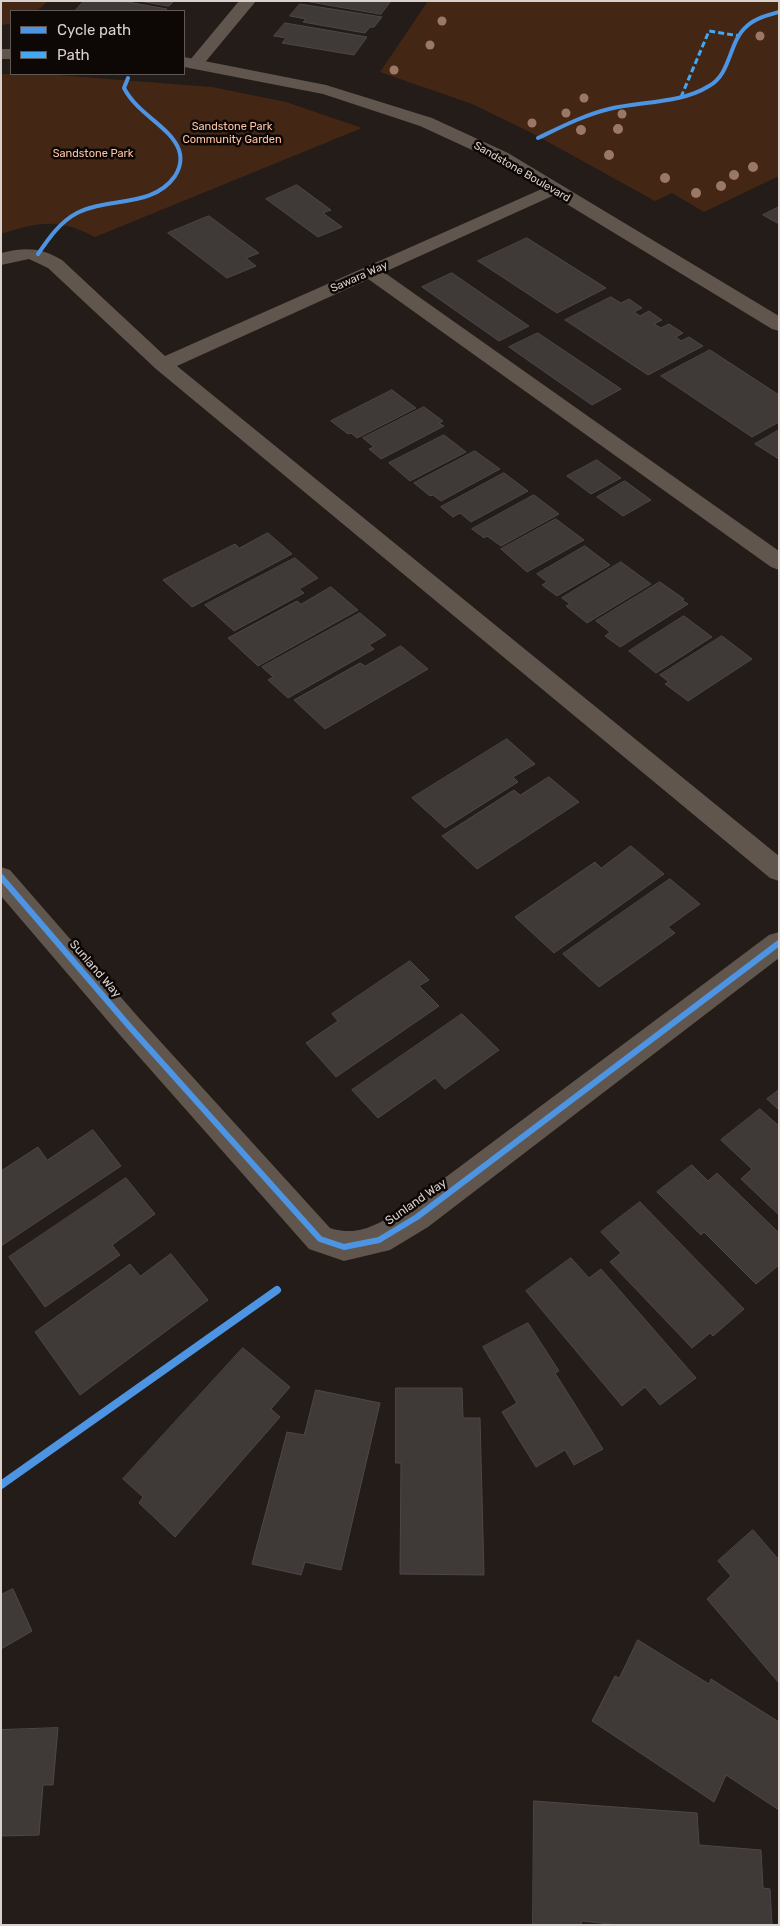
<!DOCTYPE html>
<html>
<head>
<meta charset="utf-8">
<style>
	body { margin:0 }
	#map { position:relative; width:780px; height:1926px; overflow:hidden; background:#241c18; font-family:Rubik,sans-serif }
	canvas { display:block }
	.frame { position:absolute; inset:0; border:2px solid #dbd1cc; pointer-events:none }
	.legend { position:absolute; left:10px; top:10px; width:175px; height:65px; box-sizing:border-box; background:#0d0705; border:1px solid #5f5855; margin:0; padding:6px 9px; list-style:none; font-size:15px; color:#dbd1cc }
	.legend li { display:flex; align-items:center; gap:10px; height:25px }
	.legend b { width:25px; border:1px solid #5f5855 }
</style>
</head>
<body>
<div id="map">
<canvas width="780" height="1926"></canvas>
<div class="frame"></div>
<ul class="legend">
<li><b style="height:6px;background:#4d94e3"></b>Cycle path</li>
<li><b style="height:6px;background:#3fa9f5"></b>Path</li>
</ul>
</div>
<script>
const ctx = document.querySelector('canvas').getContext('2d');
ctx.lineJoin = 'round';
function paint(path, color) { ctx.fillStyle = color; ctx.fill(path, 'evenodd'); }
function strokePath(path, color, width, dash) { ctx.strokeStyle = color; ctx.lineWidth = width; ctx.lineCap = dash ? 'butt' : 'round'; ctx.setLineDash(dash || []); ctx.stroke(path); }
function write(font, color, halo, rows, align = 'center') {
  ctx.font = font + ' Rubik,sans-serif'; ctx.lineWidth = 5; ctx.setLineDash([]); ctx.textBaseline = 'middle'; ctx.strokeStyle = halo; ctx.fillStyle = color; for (const [text, x, y, turn = 0] of rows) {
    ctx.save(); ctx.translate(x, y); ctx.rotate((+turn || 0) * Math.PI / 180); ctx.textAlign = isNaN(turn) ? turn : align; if (halo) ctx.strokeText(text, 0, 0); ctx.fillText(text, 0, 0); ctx.restore();
  }
}
paint(new Path2D(`
	M1,1H48L37,11H11V24L1,25Z
	M428,1H779V176L704,212L672,193L655,201L530,132L472,104L380,72Z
	M1,74H44L212,87L286,102L362,128L95,237C58,218 39,222 1,234Z`), '#442615');
const building = new Path2D(`
	M84,1H122L167,9L165,11H75Z
	M140,1H174L169,6Z
	M305,1H391L381,14Z
	M300,4L382,17L374,27H370L365,33L303,22L306,19L290,16Z
	M285,23L367,37L354,55L282,43L286,38L274,36Z
	M297,185L331,210L323,213L342,227L318,237L266,199Z
	M779,207V224L763,215Z
	M209,216L259,253L246,258L256,266L227,278L168,233Z
	M527,238L606,288L557,313L478,261Z
	M452,273L529,326L499,341L422,287Z
	M611,297L621,303L629,299L642,308L634,312L640,316L649,311L662,320L654,324L661,328L669,324L683,333L676,337L681,341L689,337L703,346L648,375L565,320Z
	M538,333L621,389L592,405L509,347Z
	M710,350L779,395V422L752,437L661,376Z
	M392,390L416,408L357,438L351,433L348,434L331,421Z
	M424,407L443,421L439,423L444,426L381,459L369,449L374,447L363,438Z
	M779,430V459L755,444Z
	M444,435L466,452L410,481L389,463Z
	M475,451L500,469L441,501L433,495L430,496L414,483Z
	M597,460L621,478L591,494L567,476Z
	M504,473L528,491L471,522L460,513L453,517L441,507Z
	M625,481L651,500L623,516L597,497Z
	M534,495L559,514L501,546L487,536L484,538L472,529Z
	M556,519L584,540L527,572L501,549Z
	M268,533L292,554L192,607L163,580L235,544L239,548Z
	M585,546L610,565L557,596L542,585L547,582L537,574Z
	M295,558L318,578L299,589L304,593L234,631L205,605Z
	M621,562L651,584L587,623L566,606L570,604L562,598Z
	M660,582L684,599L682,600L688,604L620,647L605,636L610,632L596,621Z
	M331,587L358,610L258,666L228,638L297,601L301,604Z
	M360,613L386,635L369,645L374,649L288,698L268,680L273,677L262,667Z
	M684,616L712,637L656,673L629,651Z
	M722,636L752,659L688,701L665,684L669,682L660,675Z
	M401,646L428,669L325,729L294,700L360,663L365,666Z
	M507,739L535,764L513,777L518,782L445,828L412,798Z
	M549,777L579,802L477,869L442,836L514,790L520,795Z
	M631,846L664,874L554,953L515,917L595,862L601,868Z
	M670,879L700,904L668,927L675,933L599,987L563,954Z
	M410,961L429,980L419,986L439,1006L336,1077L306,1043L338,1021L332,1014Z
	M462,1014L499,1050L445,1089L435,1078L378,1118L352,1090Z
	M779,1090V1110L767,1099Z
	M760,1109L779,1126V1215L741,1179L752,1169L721,1140Z
	M93,1130L121,1166L1,1246V1171L38,1147L47,1160Z
	M692,1165L708,1181L717,1173L779,1233V1265L756,1284L704,1232L701,1235L657,1192Z
	M126,1178L155,1214L112,1245L120,1255L45,1307L9,1257Z
	M640,1202L744,1309L713,1336L710,1333L692,1348L610,1262L621,1253L601,1232Z
	M171,1254L208,1300L80,1395L35,1332L130,1264L140,1276Z
	M571,1258L589,1278L601,1269L696,1378L660,1405L645,1387L622,1406L526,1291Z
	M528,1323L559,1371L555,1373L603,1449L574,1465L565,1450L536,1467L502,1412L517,1403L483,1347Z
	M243,1348L290,1387L271,1409L280,1417L175,1537L139,1503L143,1497L123,1479Z
	M396,1388H462L463,1418H480L484,1575L400,1574L401,1463H396Z
	M316,1390L380,1403L341,1570L305,1562L301,1575L252,1564L287,1432L304,1435Z
	M753,1530L779,1560V1683L707,1599L731,1576L718,1561Z
	M13,1589L32,1631L1,1649V1595Z
	M638,1640L709,1684L711,1679L779,1722V1810L726,1775L714,1802L592,1721L615,1676L619,1678Z
	M58,1728L53,1785H43L39,1835L1,1836V1730Z
	M534,1801L697,1813L699,1845L761,1850L763,1888L770,1889L772,1925H620L581,1921L582,1925H533Z`);
paint(building, '#3f3938');
strokePath(building, '#4d4748', 1);
paint(new Path2D(`
	M371,266L378,268L779,551V570L771,567L364,276L361,272L364,268Z`), '#60564d');
paint(new Path2D(`
	M239,1H256L202,66H190L188,63L190,60Z
	M553,184L559,185L562,189L559,193L177,366L779,856V881L770,878L156,369L48,268L29,259L1,265V253C24,247 41,247 62,260L165,356Z
	M1,867L10,870L139,1018L330,1228C360,1238 381,1222 406,1207L769,935L779,932V958L428,1227L390,1250L344,1261L309,1249L119,1034L1,896Z`), '#60564d');
paint(new Path2D(`
	M1,49H11V59H1Z
	M184,57L326,85L432,118L508,153L779,316V331L772,329L496,161L420,126L323,94L184,67Z`), '#60564d');
strokePath(new Path2D(`
	M681,97L709,31L740,36`), '#3fa9f5', 3, [6, 3]);
strokePath(new Path2D(`
	M538,138C561,127 584,115 609,109C642,101 680,104 709,86C732,73 728,42 747,26C756,18 768,15 779,12
	M38,254C49,238 60,222 77,213C108,197 153,208 175,176C180,168 182,159 179,150C170,126 138,115 124,88L128,78`), '#4d94e3', 4);
strokePath(new Path2D(`
	M1,877L129,1026L320,1239L344,1247L379,1240L417,1217L779,943`), '#4d94e3', 6);
strokePath(new Path2D(`
	M1,1485L277,1290`), '#4d94e3', 8);
ctx.fillStyle = '#9b7866';
for (const [x, y, r] of [
	[442,21,4.5],
	[760,36,4.5],
	[430,45,4.5],
	[394,70,4.5],
	[584,98,4.5],
	[566,113,4.5],
	[622,114,4.5],
	[532,123,4.5],
	[618,129,5],
	[581,130,5],
	[609,155,5],
	[753,167,5],
	[734,175,5],
	[665,178,5],
	[721,186,5],
	[696,193,5]
]) { ctx.beginPath(); ctx.arc(x, y, r, 0, 2 * Math.PI); ctx.fill(); }
write('11px', '#fcc3a5', '#0d0705', [
	["Sandstone Park",232,127],
	["Community Garden",232,140],
	["Sandstone Park",93,154]
]);
write('11px', '#dbd1cc', '#0d0705', [
	["Sandstone Boulevard",522,172,30],
	["Sawara Way",359,277,-24]
]);
write('12px', '#dbd1cc', '#0d0705', [
	["Sunland Way",95,969,49],
	["Sunland Way",416,1202,-35]
]);
</script>
</body>
</html>
